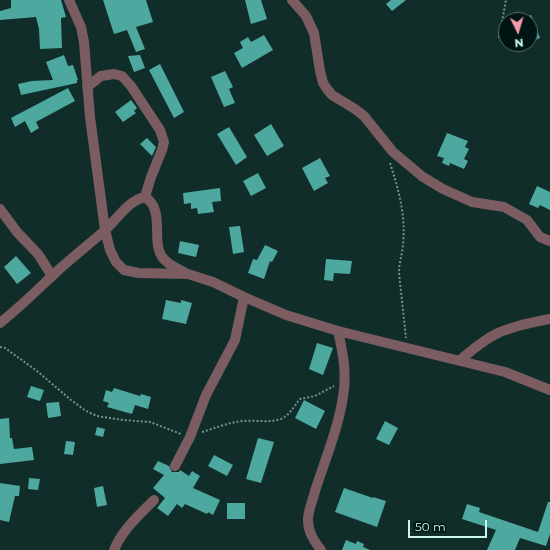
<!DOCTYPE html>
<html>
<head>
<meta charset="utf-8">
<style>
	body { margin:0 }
	#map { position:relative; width:550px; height:550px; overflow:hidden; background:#102d2a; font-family:Montserrat,sans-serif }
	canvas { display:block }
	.north { position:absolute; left:498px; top:12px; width:40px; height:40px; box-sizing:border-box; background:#001513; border:1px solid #516f6b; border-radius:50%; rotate:175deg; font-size:11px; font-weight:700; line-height:16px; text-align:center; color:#caf5ef }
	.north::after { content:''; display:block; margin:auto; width:14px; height:18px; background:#f39aab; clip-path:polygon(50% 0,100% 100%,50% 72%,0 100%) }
	.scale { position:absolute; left:408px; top:520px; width:79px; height:18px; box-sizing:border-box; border:2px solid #caf5ef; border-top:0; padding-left:5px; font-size:12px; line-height:14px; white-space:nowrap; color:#caf5ef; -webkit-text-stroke:3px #001513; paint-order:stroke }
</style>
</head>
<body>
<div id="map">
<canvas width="550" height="550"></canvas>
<div class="north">N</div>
<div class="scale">50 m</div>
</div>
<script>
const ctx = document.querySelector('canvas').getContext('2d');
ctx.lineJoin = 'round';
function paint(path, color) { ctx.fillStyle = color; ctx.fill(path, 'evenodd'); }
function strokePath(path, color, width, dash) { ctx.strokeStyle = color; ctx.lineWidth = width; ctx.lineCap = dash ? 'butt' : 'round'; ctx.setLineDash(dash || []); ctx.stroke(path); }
paint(new Path2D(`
	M11,0H61L66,17L61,18L62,48L40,49L39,29L36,17L0,20V11L11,8Z
	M103,0H146L153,22L136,27L145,49L136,52L127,30L114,34Z
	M245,0H261L267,19L251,24Z
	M391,0H406L392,11L386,4Z
	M530,15H531L540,38L530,42Z
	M264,35L273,50L242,68L234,53L243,48L240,42L248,37L251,42Z
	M64,55L68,66L73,65L78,80H77V83L21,95L18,84L32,81L53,80L46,62Z
	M140,55L145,68L134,72L128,56Z
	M160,64L184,112L174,118L149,70Z
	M225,71L233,87L229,89L235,103L224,107L211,77Z
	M68,88L75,101L36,122L39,128L31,133L25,121L15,127L11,118Z
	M131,100L137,108L134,111L136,113L123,122L115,112Z
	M271,124L284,146L267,156L254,135Z
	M229,127L247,157L236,165L217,134Z
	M447,133L468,141L465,147L469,149L464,159L468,161L464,169L450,163L449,166L442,163L444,158L437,156Z
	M147,138L156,147L152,156L140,144Z
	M320,158L330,176L325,178L328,183L314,191L302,168Z
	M258,173L266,188L251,196L243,181Z
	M537,186L550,192V210L540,205L538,208L529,204Z
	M220,188L221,201L212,202L214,212L198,214L197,208L191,209V203L184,204L183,193Z
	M240,226L244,252L233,254L229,227Z
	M180,241L199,245L196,257L178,253Z
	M265,245L278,251L272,262L270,261L264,279L248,273L253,259L257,260Z
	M16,256L31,273L17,284L4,267Z
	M326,259L352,261L350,274L334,273L333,281L324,280Z
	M166,300L181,303V300L192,303L186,324L162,319Z
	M317,343L333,348L323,375L309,369Z
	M31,386L44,390L40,401L27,397Z
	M114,388L140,396L141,394L151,397L148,409L135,405L132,414L107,407L109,403L103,401L106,390L112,392Z
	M304,400L325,411L316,429L295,418Z
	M59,402L61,416L48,418L46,403Z
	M9,418L10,438H12L14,449L32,447L34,460L0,464V419Z
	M385,421L398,428L389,445L376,439Z
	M97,427L105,429L103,437L95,435Z
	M258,438L274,442L261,483L246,479Z
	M66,441L75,442L73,455L64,454Z
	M214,455L233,465L227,476L208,466Z
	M158,461L169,466L172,472H179L180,470L189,476L192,471L200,476L193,488L220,500L213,515L208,512L207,514L185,504L182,508L177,504L168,516L157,508L165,498L153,488L164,475L153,469Z
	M29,478L40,479L38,490L28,489Z
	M0,483L20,486L19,496H15L9,522L0,520Z
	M103,486L107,505L97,507L94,488Z
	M344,488L373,498V497L386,501L377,527L335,512Z
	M548,502H550V534L546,546L520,538L515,550H487L496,530L462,519L467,504L480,508L479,512L538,532Z
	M227,503H245V519H227Z
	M346,540L356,544L357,541L364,544L363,547L370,550H342Z`), '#4da9a0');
strokePath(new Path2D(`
	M499,38L506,0
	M390,163C399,191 406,216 403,245C402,255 399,263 399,273L406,338
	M0,347L5,348L37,371L71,400L86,411L97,416L123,420L150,422L181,434
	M202,432C216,428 229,422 244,421C256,420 269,423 281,419C290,415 294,406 300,399L315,396L334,386`), '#719591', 2, [2, 2]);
strokePath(new Path2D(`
	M69,0L81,27L84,42L90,117L105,230L110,250L116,262L124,270L139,273L188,274L213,282L244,297L286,315L338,331L505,372L550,390
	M292,0L306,16L314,33L320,71L323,83L327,89L332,95L355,109L364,116L393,152L423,177L443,189L472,202L504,207L527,220L540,237L550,241
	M87,87L101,76L114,74L122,76L131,86L160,130L164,142L162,150L151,177L145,197
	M0,209L17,232L38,254L52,276
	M0,323C19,308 35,292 52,276C69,260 87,246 103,232C117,220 127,201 145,197C166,210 150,242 163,258C168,265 177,268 184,272
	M460,360C471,351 482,341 496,334C510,327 534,322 550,319
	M175,466L190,437L206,395L235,340L244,297
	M114,550C122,530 139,515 154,500
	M321,550C314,541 308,532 308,520C308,510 313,500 315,491C325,460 338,429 343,397C347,374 343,353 338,331`), '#7a5c61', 10);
</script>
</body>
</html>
